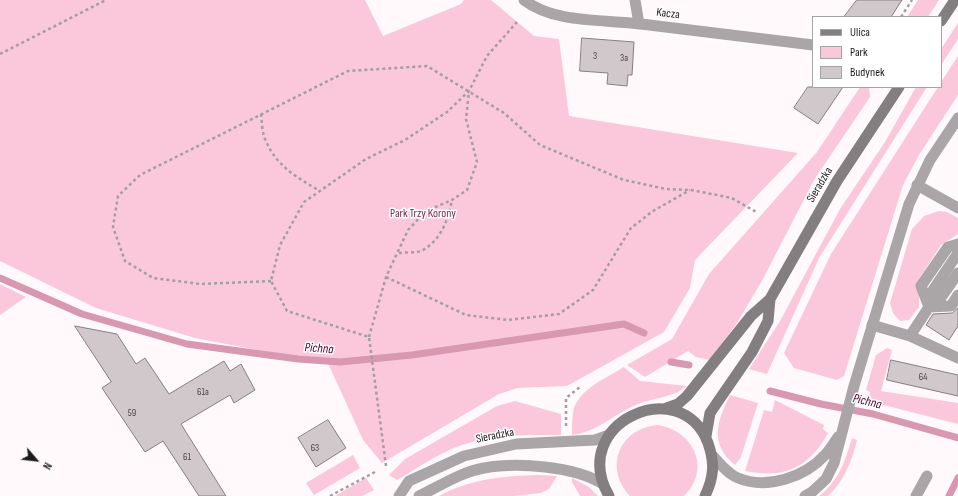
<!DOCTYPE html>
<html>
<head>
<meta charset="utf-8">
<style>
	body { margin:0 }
	#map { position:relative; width:958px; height:496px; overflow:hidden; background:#fff9fb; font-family:"Sofia Sans Condensed",sans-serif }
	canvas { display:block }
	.legend { position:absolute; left:812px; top:16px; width:130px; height:72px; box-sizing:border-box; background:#fff; border:1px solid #a5a3a4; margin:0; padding:5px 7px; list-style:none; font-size:12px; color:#1d1a1b }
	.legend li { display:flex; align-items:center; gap:8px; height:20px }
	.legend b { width:20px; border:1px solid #a5a3a4 }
	.north { position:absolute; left:16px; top:440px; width:40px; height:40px; -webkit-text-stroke:3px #fff; paint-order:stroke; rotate:118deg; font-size:11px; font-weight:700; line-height:16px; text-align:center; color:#1d1a1b }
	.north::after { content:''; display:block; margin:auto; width:14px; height:18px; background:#1d1a1b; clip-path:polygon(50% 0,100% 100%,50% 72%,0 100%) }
</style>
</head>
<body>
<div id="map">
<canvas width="958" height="496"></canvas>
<ul class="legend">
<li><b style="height:5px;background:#837e7f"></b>Ulica</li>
<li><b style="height:11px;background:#fac8da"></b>Park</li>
<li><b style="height:11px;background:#d1c8cb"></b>Budynek</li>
</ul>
<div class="north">N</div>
</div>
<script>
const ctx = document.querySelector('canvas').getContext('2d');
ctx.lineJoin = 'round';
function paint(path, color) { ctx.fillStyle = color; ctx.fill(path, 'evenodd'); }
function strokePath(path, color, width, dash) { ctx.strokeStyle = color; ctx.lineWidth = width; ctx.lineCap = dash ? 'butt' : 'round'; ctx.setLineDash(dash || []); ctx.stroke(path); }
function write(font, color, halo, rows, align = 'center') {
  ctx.font = font + ' "Sofia Sans Condensed",sans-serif'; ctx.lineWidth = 3; ctx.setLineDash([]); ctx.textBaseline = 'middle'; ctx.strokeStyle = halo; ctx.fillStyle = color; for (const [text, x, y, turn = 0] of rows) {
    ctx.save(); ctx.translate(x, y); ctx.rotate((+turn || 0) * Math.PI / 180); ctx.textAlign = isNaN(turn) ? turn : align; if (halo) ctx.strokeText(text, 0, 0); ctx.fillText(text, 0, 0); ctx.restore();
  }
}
paint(new Path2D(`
	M0,0H365L383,36L461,4L464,0H491L534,36L559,39L569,116L798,153L695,260L690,288L664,332L567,386L518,388L499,394L382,463L363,440L327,361H314L195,338L96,308L0,261Z
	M918,0H939L928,17H907Z
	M958,23V39L941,65V49Z
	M958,56V95L919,155L903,185L844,376L837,380L794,368L784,353L831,254L938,87H941V82Z
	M860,87H869L870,97L814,180L763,279L737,323L710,360L696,357L688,351L645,377L627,365L672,339L709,274L817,152Z
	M916,87H927L819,258L767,374L749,369L780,321L840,209L885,142Z
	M939,211L947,212L958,218V234L941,245L919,279V307L909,320L900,321L893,313L890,303L912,229L924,216Z
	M0,284L26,297L0,315Z
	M887,348L892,350L881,391L958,403V424L868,401L870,392L866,390L876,355Z
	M624,367L640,381L687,386C672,398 656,397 638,404C615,413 598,432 572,435C572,428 572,420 573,413C576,390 607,378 624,367Z
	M730,395L758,403L741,457L735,465C709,444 717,421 730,395Z
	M775,400L824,425L823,429L828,433C809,468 784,479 745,471L764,410L772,412Z
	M515,401L561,414V435C528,435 494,434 462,445C438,453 418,468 397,480L389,475L405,459L497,406Z
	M658,425C694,431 712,469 684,496H630C603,467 620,428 658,425Z
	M852,438L857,440C852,461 844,481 828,496H819C839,481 845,461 852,438Z
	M353,455L360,468L314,495L306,483Z
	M538,475L557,476L549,489L541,493L514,496H439C470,479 503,476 538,475Z
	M366,478L374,490L362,496H335Z
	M572,478L589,487L598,496H580L572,482Z`), '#fac8da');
strokePath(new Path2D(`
	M0,278L82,314L187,344L298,359L340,362L412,355L624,324L644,333
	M671,362L689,365
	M770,391L821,404L873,414L958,438
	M949,496L958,478`), '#d798b0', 7);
const building = new Path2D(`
	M857,0H902L891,17H844Z
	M582,38L634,42L632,75H628L627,86L607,84L608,73L580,71Z
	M808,87H843L818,124L794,108Z
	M958,308V326L949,340L926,325L933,314L952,313Z
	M75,326L117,334L136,364L145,358L169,394L224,361L230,371L241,364L255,390L234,403L230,395L181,424L226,496H199L163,441L145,452L102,388L111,382Z
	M891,360L958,375V396L887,380Z
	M328,420L346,448L316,467L298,438Z`);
paint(building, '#d1c8cb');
strokePath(building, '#867e81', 1);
strokePath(new Path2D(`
	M901,17L912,0
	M0,54L106,0
	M261,114C262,122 262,132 265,139C276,166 296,177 320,191
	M399,253C405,252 416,253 421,251C441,241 448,220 452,200
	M386,277L466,315L508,320L559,314L593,290L631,228L653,211L690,190
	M271,281L200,284L153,278L125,261L113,227L118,196L140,175L348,71L427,66L504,113L540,145L624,180L666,189L691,190L732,198L758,213
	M369,337L386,277L408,230L426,211L452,200L467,190L477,162L466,119L469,92
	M566,426V398L580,387
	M386,466L369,337L287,311L271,281L280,245L304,202L366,159L405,140L447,112L469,91L487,56L517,22
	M330,496L375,472`), '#a39fa0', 2.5, [3, 3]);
strokePath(new Path2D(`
	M917,185L958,208
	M929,307L921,286L948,247L958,244
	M929,307L931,293L958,253
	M929,307L951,306L958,295
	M872,325L910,336L958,358
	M910,336L929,307L940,299L958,273
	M916,496L927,476`), '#aaa6a7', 11);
strokePath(new Path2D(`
	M524,0C556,24 603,19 641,24C698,31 756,38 813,45
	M635,0L639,24
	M713,456C720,464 728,474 738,478C767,490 805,477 825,455C830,450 834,443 838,437
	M805,496L812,492L826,479L834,463L854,386L909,204L930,160L958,118`), '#aaa6a7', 11);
strokePath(new Path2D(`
	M399,496L409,481L464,456L516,444L595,440L609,435
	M419,496C440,486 461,472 484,468C517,462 574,466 603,484`), '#aaa6a7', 11);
strokePath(new Path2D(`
	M941,21L955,0
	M664,409L678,404L687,396L751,316L770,299L837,181L899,87
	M706,436L710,413L752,352L768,321L770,299
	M609,496C567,423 681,372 708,443C715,463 714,477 705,496`), '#837e7f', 11);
write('10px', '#4a4647', null, [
	["3",595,56],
	["3a",624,58],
	["64",923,377],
	["61a",203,392],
	["59",132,413],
	["63",315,448],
	["61",187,457]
]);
write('12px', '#1d1a1b', '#fff', [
	["Kacza",668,14,7],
	["Sieradzka",820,185,-59],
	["Sieradzka",495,436,-11]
]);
write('12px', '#762b4d', '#fff', [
	["Park Trzy Korony",423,214]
]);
write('italic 13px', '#4e032c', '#fff', [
	["Pichna",319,349,4],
	["Pichna",867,402,14]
]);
</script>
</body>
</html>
